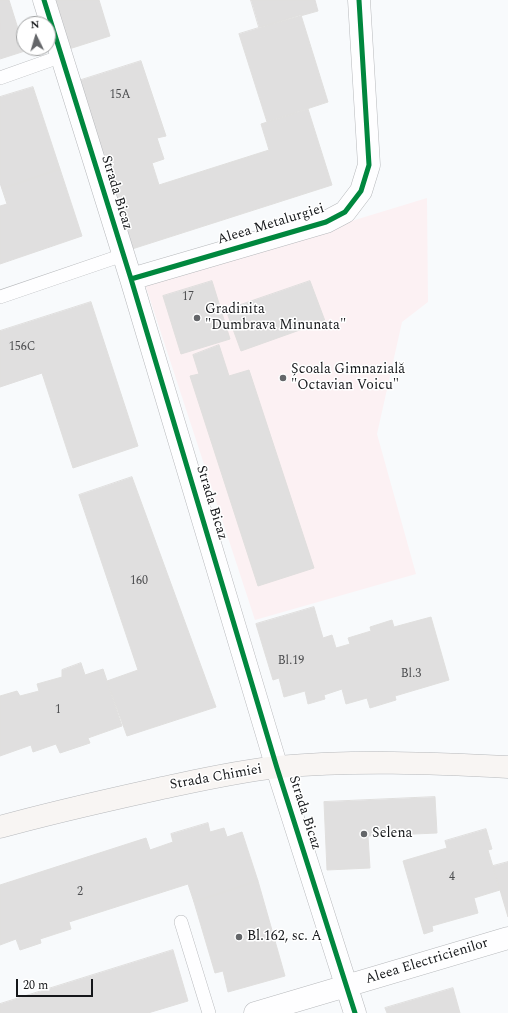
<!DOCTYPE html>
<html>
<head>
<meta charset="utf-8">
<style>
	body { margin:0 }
	#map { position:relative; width:508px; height:1013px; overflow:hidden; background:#f8fafc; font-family:Spectral,serif }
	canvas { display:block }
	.north { position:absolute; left:16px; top:16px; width:40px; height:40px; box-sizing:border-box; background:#fff; border:1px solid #a1a2a3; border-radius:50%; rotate:355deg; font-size:11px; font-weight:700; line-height:16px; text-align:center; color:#15171a }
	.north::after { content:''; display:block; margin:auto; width:14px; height:18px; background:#646669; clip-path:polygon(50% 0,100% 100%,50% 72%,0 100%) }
	.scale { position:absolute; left:16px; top:979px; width:77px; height:18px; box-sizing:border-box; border:2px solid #15171a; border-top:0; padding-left:5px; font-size:12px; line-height:14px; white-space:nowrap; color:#15171a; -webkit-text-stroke:3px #fff; paint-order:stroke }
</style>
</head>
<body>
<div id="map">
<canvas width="508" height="1013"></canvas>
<div class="north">N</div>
<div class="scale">20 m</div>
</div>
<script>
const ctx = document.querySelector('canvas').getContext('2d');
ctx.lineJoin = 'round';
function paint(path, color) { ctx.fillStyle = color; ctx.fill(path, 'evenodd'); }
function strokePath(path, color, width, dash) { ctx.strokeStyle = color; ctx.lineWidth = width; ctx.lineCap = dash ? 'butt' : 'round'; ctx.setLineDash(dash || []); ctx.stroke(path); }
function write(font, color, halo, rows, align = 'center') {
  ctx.font = font + ' Spectral,serif'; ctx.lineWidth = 3; ctx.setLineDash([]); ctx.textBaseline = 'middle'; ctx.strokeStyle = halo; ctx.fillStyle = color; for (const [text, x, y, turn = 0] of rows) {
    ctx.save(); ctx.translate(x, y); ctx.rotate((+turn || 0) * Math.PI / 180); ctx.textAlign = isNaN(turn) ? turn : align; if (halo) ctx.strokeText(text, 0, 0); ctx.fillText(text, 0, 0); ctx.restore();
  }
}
paint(new Path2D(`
	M427,198L428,302L402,322L377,434L416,574L255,620L145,284Z`), '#fcf1f3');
const building = new Path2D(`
	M0,0H9L25,51L0,59Z
	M53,0H99L110,36L69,49Z
	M251,0H315L318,11L261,27H259Z
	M301,15L328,102L267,122L239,34Z
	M141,61L166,136L157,138L164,159L152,163L159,185L269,150L261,124L308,109L332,185L129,250L75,82Z
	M33,87L60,169L2,189L0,183V97Z
	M60,169L82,236L0,264V206L7,204L2,189Z
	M212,281L230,339L181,354L163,296Z
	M310,281L325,321L241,351L226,310Z
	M91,302L138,446L73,468L42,373L0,387V331Z
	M219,345L229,376L249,370L314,568L258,586L190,376L199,374L193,355Z
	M132,477L216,707L127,736L107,681L138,670L79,495Z
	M314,607L323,638L332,635L336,648L350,644L348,638L371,631L370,627L392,620L394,627L431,617L449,680L395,696L396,700L370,708L367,698L346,704L342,689L324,695L325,699L308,704L305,691L284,697L279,678L273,680L256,624Z
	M81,663L85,675L103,669L122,726L88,738L90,743L60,753L56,744L33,752L31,745L0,756V696L17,691L20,696L39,691L37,684L62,677V670Z
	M435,797L437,833L368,836L370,868L327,870L324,802Z
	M208,823L210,832L224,828L227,837L242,832L258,881L194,902L188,884L69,922L71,929L40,939L41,943L20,950L16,939L0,945V885L146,838L150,850L173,842L171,834Z
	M486,829L492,849L488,850L500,890L474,898L478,913L432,926L433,931L424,934L403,861L447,848L445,841Z
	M508,862V917L493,866Z
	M258,881L285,976L228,992L223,971L215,973L194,902Z
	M173,950L188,1001L148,1013H0V1004Z
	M453,988L460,1013H387L385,1008Z`);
paint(building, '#e0dfdf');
strokePath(building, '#e0dfde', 1);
const lane = new Path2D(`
	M0,78L62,56
	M0,297L123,255
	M181,922L209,1013`);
const street = new Path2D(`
	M44,0L131,279L277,768L355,1013
	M131,279L326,222L345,212L361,191L369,165L359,0
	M255,1013L508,938`);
const secondary = new Path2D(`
	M0,827C53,812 108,800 162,788C200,780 239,771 278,767C355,760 431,763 508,767`);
strokePath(lane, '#b7b9bc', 14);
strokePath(street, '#b7b9bc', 23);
strokePath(secondary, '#b7b9bc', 23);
strokePath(lane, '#fefeff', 13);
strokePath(street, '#fefeff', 22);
strokePath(secondary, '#f8f5f3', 22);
strokePath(new Path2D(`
	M44,0L131,279L277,768L355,1013
	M131,279L326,222L345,212L361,191L369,165L359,0`), '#00873e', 5);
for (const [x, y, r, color] of [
	[197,318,4,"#646669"],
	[283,378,4,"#646669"],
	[364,834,4,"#646669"],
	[239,937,4,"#646669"]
]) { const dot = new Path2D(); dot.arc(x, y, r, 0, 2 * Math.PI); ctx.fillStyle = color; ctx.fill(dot); strokePath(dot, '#fff', 1.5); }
write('12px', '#4b4c4e', null, [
	["15A",120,96],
	["17",188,298],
	["156C",22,348],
	["160",139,582],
	["Bl.19",291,662],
	["Bl.3",411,675],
	["1",58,711],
	["4",452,878],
	["2",80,893]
]);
write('14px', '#15171a', '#fff', [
	["Strada Bicaz",116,193,73],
	["Aleea Metalurgiei",271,225,-17],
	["Strada Bicaz",211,503,73],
	["Strada Chimiei",216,778,-10],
	["Strada Bicaz",304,813,72],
	["Aleea Electricienilor",427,962,-17]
]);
write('14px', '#15171a', '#fff', [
	["Gradinita",205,310],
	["\"Dumbrava Minunata\"",205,326],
	["Școala Gimnazială",291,370],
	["\"Octavian Voicu\"",291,386],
	["Selena",372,834],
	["Bl.162, sc. A",247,937]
], 'left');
</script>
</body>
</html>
